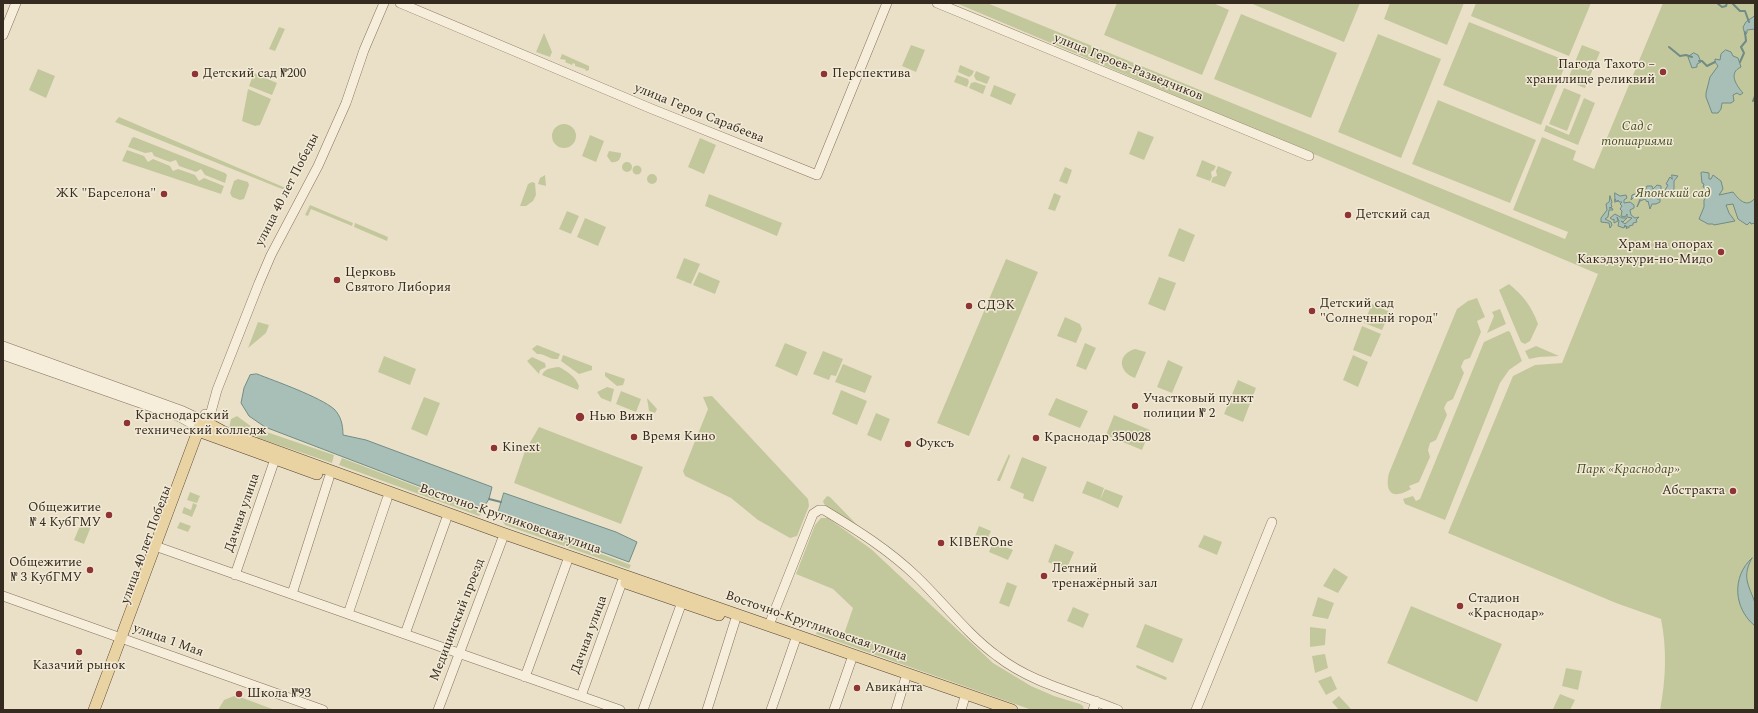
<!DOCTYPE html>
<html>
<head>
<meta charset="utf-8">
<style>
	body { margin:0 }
	#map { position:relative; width:1758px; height:713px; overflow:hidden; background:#eae0c8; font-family:Spectral,serif }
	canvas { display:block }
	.frame { position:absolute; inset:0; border:4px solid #362b21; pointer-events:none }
</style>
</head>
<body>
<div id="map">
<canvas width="1758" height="713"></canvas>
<div class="frame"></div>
</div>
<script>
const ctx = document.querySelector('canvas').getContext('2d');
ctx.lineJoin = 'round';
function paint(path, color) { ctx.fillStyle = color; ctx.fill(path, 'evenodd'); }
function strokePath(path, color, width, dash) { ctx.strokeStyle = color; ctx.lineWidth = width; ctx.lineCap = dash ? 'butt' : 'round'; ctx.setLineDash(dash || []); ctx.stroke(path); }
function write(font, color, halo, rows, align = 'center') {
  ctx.font = font + ' Spectral,serif'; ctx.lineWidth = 3; ctx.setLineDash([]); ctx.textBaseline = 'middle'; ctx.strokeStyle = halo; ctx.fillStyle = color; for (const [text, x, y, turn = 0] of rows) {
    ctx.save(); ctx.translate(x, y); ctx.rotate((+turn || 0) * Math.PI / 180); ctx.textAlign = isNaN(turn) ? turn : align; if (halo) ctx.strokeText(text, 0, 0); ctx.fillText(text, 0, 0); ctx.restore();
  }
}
paint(new Path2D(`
	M956,3H987L1565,239L1568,232L1513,210L1542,137L1576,151L1573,160L1594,169L1663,3H1755V710H1660C1666,679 1667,649 1661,619L1616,603L1448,533L1513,376L1535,365L1562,363L1598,274Z
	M1117,3H1213L1229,10L1202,75L1104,35Z
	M1250,3H1360L1344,42Z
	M1390,3H1464L1447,45L1384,19Z
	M1476,3H1591L1569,56L1471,16Z
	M1241,14L1337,53L1311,118L1214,79Z
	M1469,22L1567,61L1541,125L1443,85Z
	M279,27L285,29L275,51L269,49Z
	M544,33L552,52L550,57L536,52Z
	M1378,34L1441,59L1401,158L1338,132Z
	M911,45L925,50L916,72L902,66Z
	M1582,45L1600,52L1585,88L1567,81Z
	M562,54L589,66V70L586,71L585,69L575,66V64L573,63L572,65L565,62L566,60L560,59Z
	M960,65L974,71L972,75L969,77L958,72Z
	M38,69L55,76L46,98L29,90Z
	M976,71L990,77L987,84L976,80L974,76Z
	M254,73L277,83L272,95L249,86Z
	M957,75L968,79L969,82L967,87L954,82Z
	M975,82L986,86L983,94L969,88L971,83Z
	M994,85L1016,94L1011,105L990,96Z
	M1564,88L1581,95L1567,131L1549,124Z
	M248,89L271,99L260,125L255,126L242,121Z
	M1584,98L1595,103L1578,145L1544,131L1546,125L1569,135Z
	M1438,100L1536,140L1510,203L1412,164Z
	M119,117L288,189L287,191L115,122Z
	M552 136a12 12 0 1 1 24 0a12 12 0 1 1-24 0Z
	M1138,131L1154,137L1144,160L1129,154Z
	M590,135L604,141L596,162L582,156Z
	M134,137L225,173L227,175L225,183L205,175L201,169L196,172L179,166L176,160L170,162L154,156L152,152L145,153L128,147L132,138Z
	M700,138L716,145L704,174L688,167Z
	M127,150L144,156L148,162L153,159L170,166L173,171L178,169L195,175L199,181L204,178L224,186L221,194L122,161Z
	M609,151L621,153C621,160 617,163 611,162L607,156Z
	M1202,160L1216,166L1214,170L1211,172L1212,177L1210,181L1196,176Z
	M622 167a5 5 0 1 1 10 0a5 5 0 1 1-10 0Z
	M632.5 170a4.5 4.5 0 1 1 9 0a4.5 4.5 0 1 1-9 0Z
	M1218,166L1232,172L1225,187L1211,182L1213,177L1217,176L1216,171Z
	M1065,167L1072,170L1067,184L1059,181Z
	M647 179a5 5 0 1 1 10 0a5 5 0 1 1-10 0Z
	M545,175L546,186L538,184L540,178Z
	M238,179L248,182L249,185L244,199L240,200L232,197L230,193L234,181Z
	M532,182L535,183L536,195L533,201L526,206H520L528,184Z
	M1054,193L1061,196L1055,211L1048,209Z
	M709,194L782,223L777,236L705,206Z
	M310,205L353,223L352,226L311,209L308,216L305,215Z
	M567,211L579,216L571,234L559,229Z
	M585,218L606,227L598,246L577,237Z
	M355,223L388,237L387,241L354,227Z
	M1179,228L1195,235L1184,262L1168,256Z
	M684,258L700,264L691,284L676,278Z
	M1006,259L1038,272L969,436L937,423Z
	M699,272L720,281L715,294L693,285Z
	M1159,277L1176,283L1165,311L1148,304Z
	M1509,284C1523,295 1532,307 1538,324L1530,341L1525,344L1521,342L1499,290Z
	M1477,298L1485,317L1477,321L1481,332L1470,358L1464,360L1461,367L1464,373L1453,399L1447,402L1444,408L1447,415L1436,440L1430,443L1428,450L1430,457L1419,482L1409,486L1411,489C1407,491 1402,494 1398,494C1386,496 1387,480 1389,473L1457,309L1468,301Z
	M1372,304L1390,312L1382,330L1364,323Z
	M1500,309L1506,324L1487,333L1494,316L1492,312Z
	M1065,317L1080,324L1082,329L1076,343L1057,336Z
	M258,322L269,325L266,333L248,348Z
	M1362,326L1381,334L1371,357L1353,350Z
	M1508,331L1510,332L1522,361L1509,370L1500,383L1445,520L1405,504L1403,499L1413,496L1416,501L1420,499L1484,342Z
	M785,343L807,352L797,376L775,366Z
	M1085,343L1096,348L1086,370L1076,366Z
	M537,345L560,354L558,359C549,360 545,353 537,354L532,349Z
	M1536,346L1559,356L1539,357L1529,359L1525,351Z
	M1135,349L1146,352L1135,378C1118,372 1117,354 1135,349Z
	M823,351L843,359L836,376L831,375L829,380L813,374Z
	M563,355L592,366V370L579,374L561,361Z
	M1353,355L1368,362L1358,387L1343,380Z
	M384,356L416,369L410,385L378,372Z
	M532,357L545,363L546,367L540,370L539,374L527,361Z
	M1168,360L1183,367L1172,393L1157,387Z
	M843,364L872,376L865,393L835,382Z
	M559,367C567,371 576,377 579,386L578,390L542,375C545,368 551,368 559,367Z
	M605,372L625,379L623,385L617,386L605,376Z
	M1238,380L1256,388L1243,422L1224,414Z
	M607,387L614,389L611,402L601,398L597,392Z
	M841,390L867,401L857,425L832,414Z
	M621,391L641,399L636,412L616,404Z
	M712,396L808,499L809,506L797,536L790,538L758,520L731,498L685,476L683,471L708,409L703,397Z
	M424,397L440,403L427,436L411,429Z
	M647,398L657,409L655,413L649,411Z
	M1056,398L1088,411L1080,428L1048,415Z
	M876,413L890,419L881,441L867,435Z
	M1114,415L1150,430L1142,450L1106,435Z
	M237,416L252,427L334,455L332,463L229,428L231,419Z
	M539,427L643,467L621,524L514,483L525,451Z
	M1009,454L1010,456L1000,481H998L997,480Z
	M1022,457L1047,467L1033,502L1023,498L1024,494L1010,488Z
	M342,458L483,512L479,516L339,465Z
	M1087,481L1104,488L1100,500L1082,493Z
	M1105,489L1123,496L1118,508L1100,500Z
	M190,492L200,496L197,503L187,500Z
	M827,496L830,497L860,528L858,529L824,504L823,501Z
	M193,503L197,505L192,517L182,513L184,507L191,510Z
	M499,516L631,565L629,569L505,525Z
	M821,518H828L871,549L993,663L1031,686L1054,696L1080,704L1083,706L1084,710H1032L816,634L819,626L844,634L853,608L833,589L796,574L815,525Z
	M82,521L92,524L84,544L74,540Z
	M180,522L191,526L188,532L177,528Z
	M979,526L991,531L983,548L972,544Z
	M1204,535L1222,542L1217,555L1198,547Z
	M993,542L1013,550L1008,560L989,552Z
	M1055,544L1074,552L1066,570L1048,562Z
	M1334,568L1348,577L1338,593L1323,586Z
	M1007,582L1017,586L1009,607L999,603Z
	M1318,597L1334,603L1328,619L1312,616Z
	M1411,606L1502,644L1477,702L1387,663Z
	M1073,607L1089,614L1083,628L1067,621Z
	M1145,624L1183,639L1173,663L1136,647Z
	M1310,627L1326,629L1325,645L1310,647Z
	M1325,654L1328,668L1315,673L1312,656Z
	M1137,665L1166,677L1167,679L1165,680L1137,668L1136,666Z
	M1566,668L1582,671L1578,690L1562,686Z
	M1331,676L1337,689L1326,695L1318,681Z
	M1560,694L1575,700L1570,710H1555L1553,709Z
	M234,696L240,697L275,710H218L224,700Z
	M1339,696L1351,709L1349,710H1339L1332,702Z`), '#c3c89c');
const water = new Path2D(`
	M1755,16V29L1747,30V33L1745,35L1743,27L1746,22Z
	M1726,50L1731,52L1733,56L1738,58L1741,67C1728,73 1736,85 1743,93L1740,95L1737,93L1733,95L1734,101L1731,103H1722L1721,109L1718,113H1712L1706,97V93L1710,77L1718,66L1715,62V59L1720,60L1721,54Z
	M1694,53L1698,55L1701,62L1697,64V67L1692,68L1688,57Z
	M1703,172L1709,173V179H1711L1713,175L1721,181L1723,189L1719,195L1733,192C1740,201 1747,208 1755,198V223L1751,224L1750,222L1747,225L1738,219L1733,204L1726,205L1729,213L1735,221L1714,225L1713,224H1708L1699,219L1704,207V200L1709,194L1708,190L1703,187L1704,184L1702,183L1701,173Z
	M1672,175L1678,176L1674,181V192H1669L1663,197L1662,192L1660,191L1656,195L1659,197L1657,199H1660V202L1656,204H1652L1650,209L1648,201L1647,202L1645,199L1640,201L1637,207L1640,199L1646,197L1645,193H1641L1635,198L1634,197L1631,200L1632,195L1635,194L1636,196L1638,193L1645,191L1647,186H1652L1653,189L1657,185L1661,186V191L1664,192L1668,185L1666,184L1670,177L1672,179Z
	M1615,193L1620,196L1626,195L1627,198L1624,200V203L1630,202L1634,205V208L1630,210L1631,215L1635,218L1639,217L1636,220L1637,222L1633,223V225L1629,226V228L1626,226L1627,229L1625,225L1624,228L1618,226L1619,221L1617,217L1618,221L1614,223V219L1613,220L1610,218L1615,214L1622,218H1627L1623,222L1621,221L1625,224L1632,218L1627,217V214L1625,217L1621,216L1622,211L1620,209L1622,206L1620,204L1622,202H1619L1618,200L1617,202L1615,199V202Z
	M1610,196L1612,202L1611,204L1612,207L1609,208H1612L1613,210H1609L1608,217L1605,219L1611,222L1612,225L1610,228L1609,223L1601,222V218L1607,210L1606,204L1609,202Z
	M257,374C275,381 320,397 334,409C341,416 343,425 343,435L366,440L492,487L489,499L482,510L265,427L249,416L241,403L244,388L250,375Z
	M504,493L616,532L637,542L629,562L498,514Z
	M1752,558C1742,576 1748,584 1754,600C1757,607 1755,618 1755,626C1734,609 1731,577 1752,558Z`);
paint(water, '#a8bfb8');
strokePath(water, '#708c85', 1);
strokePath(new Path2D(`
	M1717,3L1722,7L1726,6L1727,3
	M1732,3L1740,11H1745L1749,22
	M1669,47L1680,56L1686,55L1692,57
	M1699,61H1702L1707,66L1715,62
	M1740,62L1744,53L1741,47L1746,41L1745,32
	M1753,101L1755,96
	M489,499L501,502`), '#708c85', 2);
const minor = new Path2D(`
	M400,3L652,109L817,175L887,3
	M937,3L1309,156
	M3,35L16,3
	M3,346L183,411L202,420L205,414
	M3,355L180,417L199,428
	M208,423L217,390L259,283L271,255L318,166L346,103L364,50L384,3
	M155,546L620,710
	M235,575L275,459
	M292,594L329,478
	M3,596L323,710
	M348,614L387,499
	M769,625L813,514L819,510H824C857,530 889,550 917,577C944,603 967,634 997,656C1033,684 1078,693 1118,710
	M405,634L446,520
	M525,677L567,562
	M581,696L622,582
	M438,710L502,540
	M643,710L682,602
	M707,710L735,621
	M771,710L795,641
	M834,710L851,661
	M896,710L905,680
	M961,710L964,700
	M1093,710L1096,701
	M1196,710L1272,522`);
const major = new Path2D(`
	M199,428L204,433L317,474
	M626,583L719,615
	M94,710L202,420L224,432L502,533L1012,710`);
strokePath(minor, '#85725e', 10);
strokePath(major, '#534132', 12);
strokePath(minor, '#f6edda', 9);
strokePath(major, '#ead3a3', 11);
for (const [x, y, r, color] of [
	[1663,72,4,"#8e3435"],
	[195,74,4,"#8e3435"],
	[824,74,4,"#8e3435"],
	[164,194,4,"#8e3435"],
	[1348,215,4,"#8e3435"],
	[1721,252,4,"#8e3435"],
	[337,280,4,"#8e3435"],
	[969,306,4,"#8e3435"],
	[1312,311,4,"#8e3435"],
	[1135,406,4,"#8e3435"],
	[580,417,5,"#8e3435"],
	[127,423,4,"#8e3435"],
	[634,437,4,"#8e3435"],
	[1036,438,4,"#8e3435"],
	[908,444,4,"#8e3435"],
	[494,448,4,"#8e3435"],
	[1733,491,4,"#8e3435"],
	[109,515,4,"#8e3435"],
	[941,543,4,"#8e3435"],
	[90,570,4,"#8e3435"],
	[1044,576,4,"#8e3435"],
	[1460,606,4,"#8e3435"],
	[79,652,4,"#8e3435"],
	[857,688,4,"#8e3435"],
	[239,694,4,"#8e3435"]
]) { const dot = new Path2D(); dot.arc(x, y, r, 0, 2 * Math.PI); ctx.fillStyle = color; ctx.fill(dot); strokePath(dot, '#f3ead6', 1.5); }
write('13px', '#362b21', '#f3ead6', [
	["Пагода Тахото –",1655,65,"right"],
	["хранилище реликвий",1655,80,"right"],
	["Детский сад №200",203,74],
	["Перспектива",832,74],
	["ЖК \"Барселона\"",156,194,"right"],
	["Детский сад",1356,215],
	["Храм на опорах",1713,245,"right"],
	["Какэдзукури-но-Мидо",1713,260,"right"],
	["Церковь",345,273],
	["Святого Либория",345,288],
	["Детский сад",1320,304],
	["\"Солнечный город\"",1320,319],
	["СДЭК",977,306],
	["Участковый пункт",1143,399],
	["полиции № 2",1143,414],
	["Краснодарский",135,416],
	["технический колледж",135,431],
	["Нью Вижн",589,417],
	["Время Кино",642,437],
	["Краснодар 350028",1044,438],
	["Фуксъ",916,444],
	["Kinext",502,448],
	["Абстракта",1725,491,"right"],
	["Общежитие",101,508,"right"],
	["№ 4 КубГМУ",101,523,"right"],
	["KIBEROne",949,543],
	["Общежитие",82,563,"right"],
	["№ 3 КубГМУ",82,578,"right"],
	["Летний",1052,569],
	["тренажёрный зал",1052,584],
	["Стадион",1468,599],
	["«Краснодар»",1468,614],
	["Казачий рынок",79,666,"center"],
	["Авиканта",865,688],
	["Школа №93",247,694]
], 'left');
write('13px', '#362b21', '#f3ead6', [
	["улица Героев-Разведчиков",1128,68,22],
	["улица Героя Сарабеева",699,114,22],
	["улица 40 лет Победы",288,190,-63],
	["Дачная улица",243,513,-71],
	["Восточно-Кругликовская улица",510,520,19],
	["улица 40 лет Победы",147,545,-70],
	["Медицинский проезд",458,620,-69],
	["Восточно-Кругликовская улица",816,627,19],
	["Дачная улица",590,635,-70],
	["улица 1 Мая",168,641,20]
]);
write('italic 13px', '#475129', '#f3ead6', [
	["Сад с",1637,127],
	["топиариями",1637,142],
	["Японский сад",1673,194],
	["Парк «Краснодар»",1628,470]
]);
</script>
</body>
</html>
